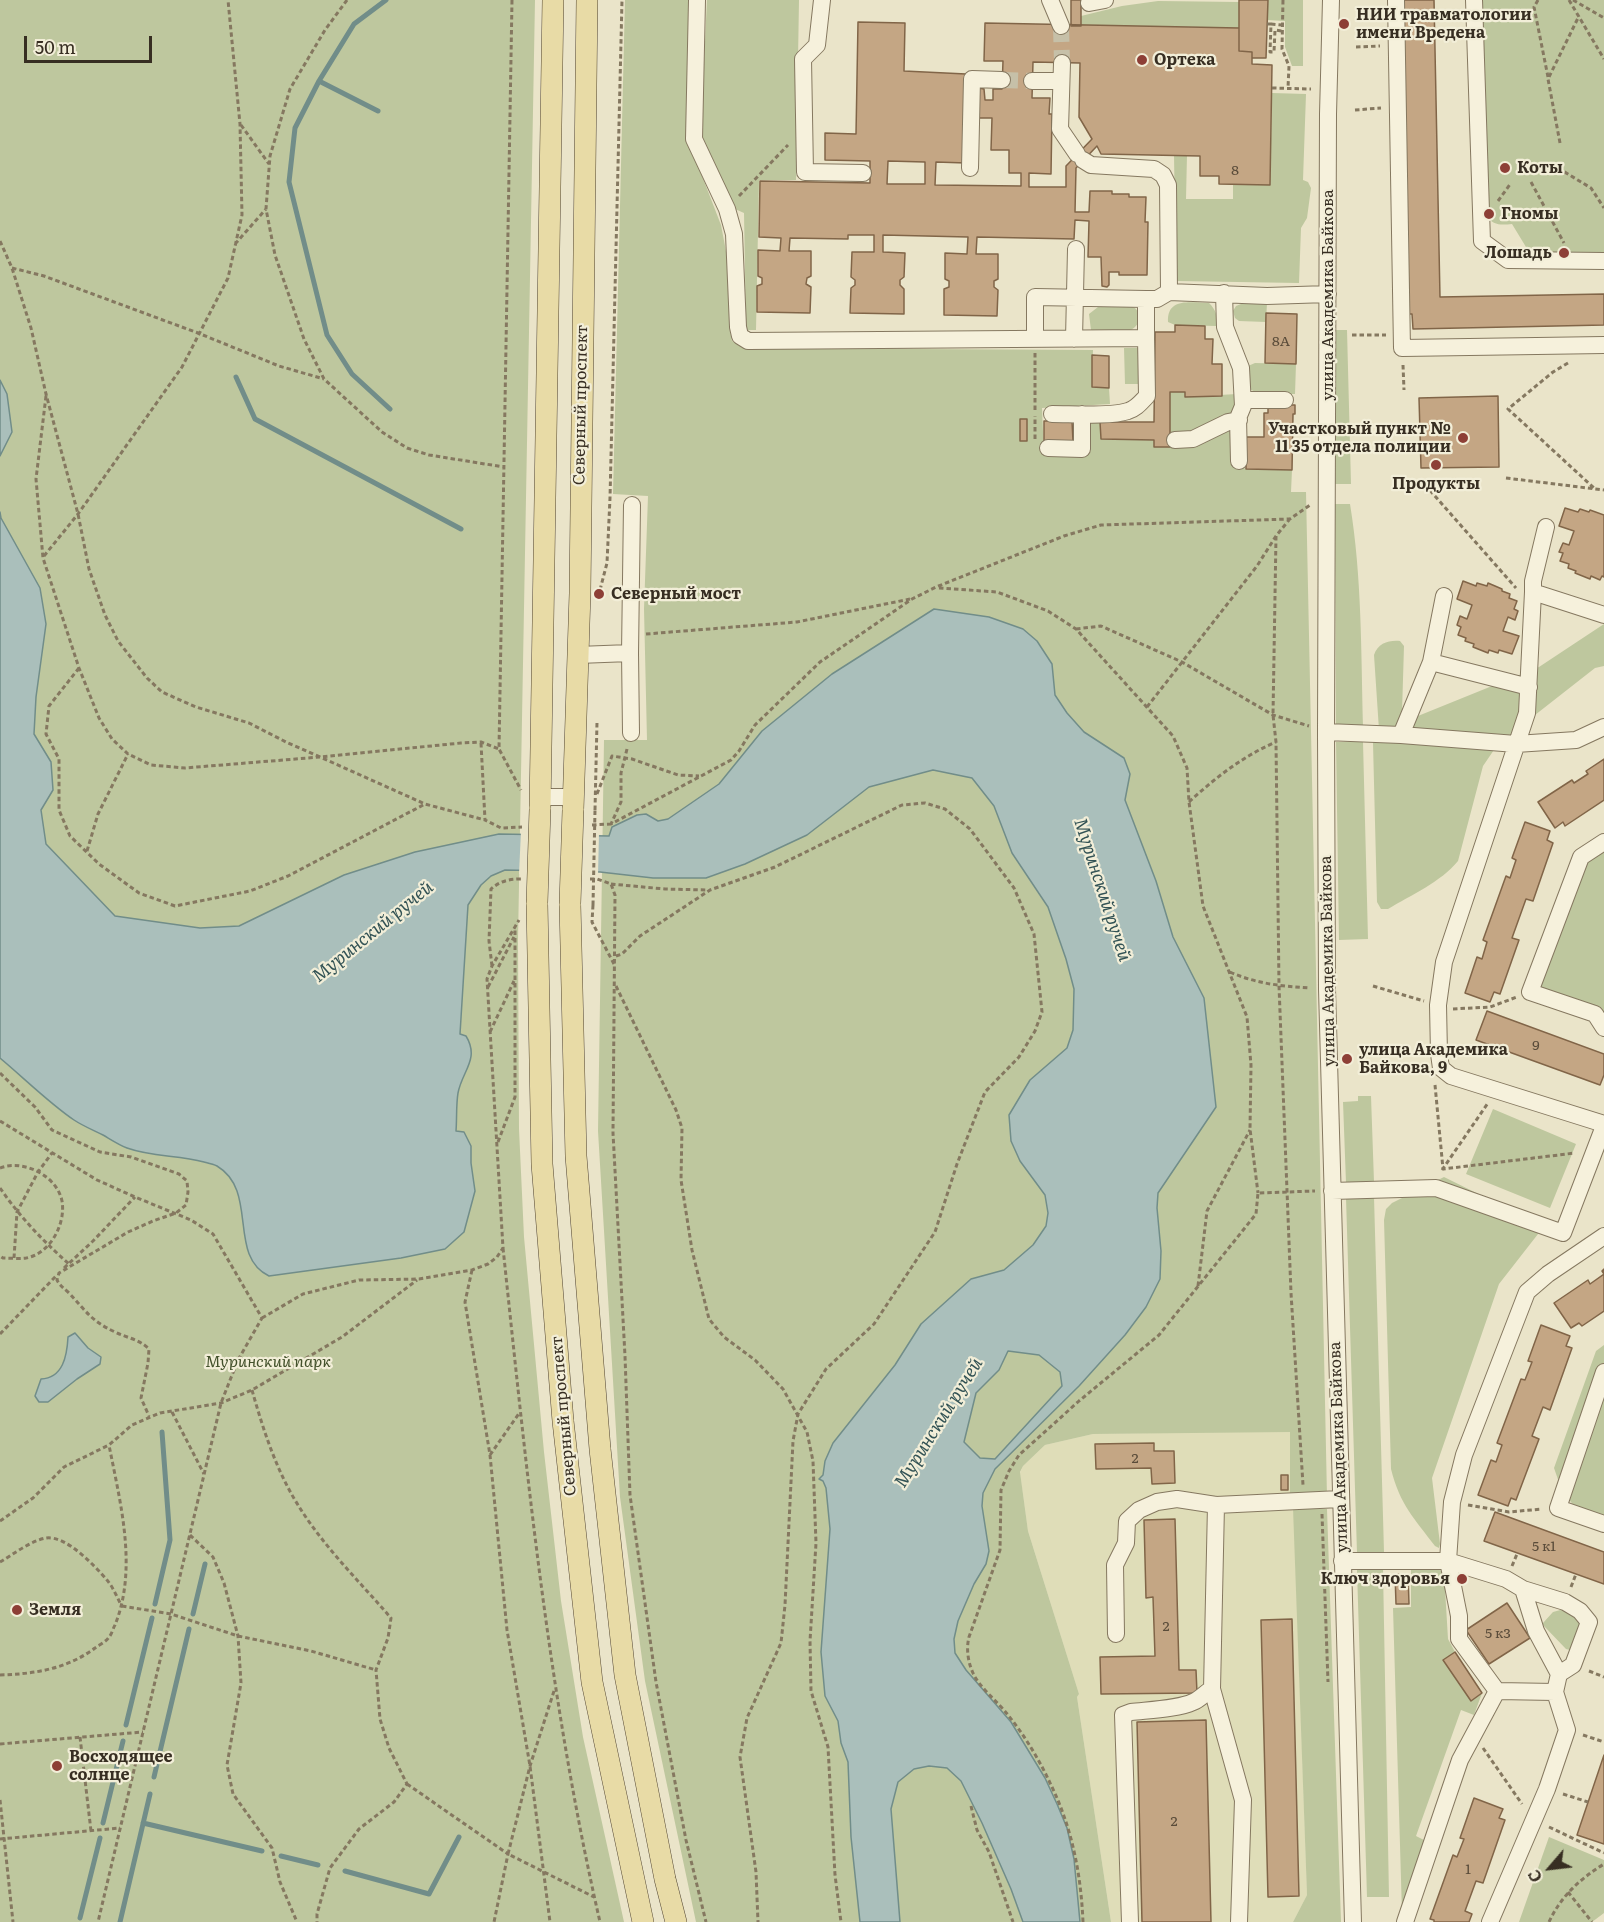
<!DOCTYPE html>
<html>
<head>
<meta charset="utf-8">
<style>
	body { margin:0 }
	#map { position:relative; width:1604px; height:1922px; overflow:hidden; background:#eae4c9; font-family:Literata,serif }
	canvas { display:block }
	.north { position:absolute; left:1520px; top:1838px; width:60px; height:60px; -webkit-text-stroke:4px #f2eed8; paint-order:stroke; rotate:242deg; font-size:16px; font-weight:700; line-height:24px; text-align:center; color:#372e22 }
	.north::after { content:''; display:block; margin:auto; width:21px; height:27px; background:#372e22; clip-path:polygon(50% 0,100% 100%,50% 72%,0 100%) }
	.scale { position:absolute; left:24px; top:36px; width:128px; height:27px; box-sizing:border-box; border:3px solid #372e22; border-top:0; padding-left:8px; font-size:18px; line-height:21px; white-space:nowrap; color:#372e22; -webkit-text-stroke:4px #f2eed8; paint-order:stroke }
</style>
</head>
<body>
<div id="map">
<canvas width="1604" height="1922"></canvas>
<div class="north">С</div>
<div class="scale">50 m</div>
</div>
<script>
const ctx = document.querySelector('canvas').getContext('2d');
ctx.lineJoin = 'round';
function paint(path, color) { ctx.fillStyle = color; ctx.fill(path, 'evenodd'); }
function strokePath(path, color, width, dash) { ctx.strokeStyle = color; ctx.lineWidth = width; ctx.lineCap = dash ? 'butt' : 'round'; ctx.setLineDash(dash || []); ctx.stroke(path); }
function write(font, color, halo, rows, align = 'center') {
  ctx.font = font + ' Literata,serif'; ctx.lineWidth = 4.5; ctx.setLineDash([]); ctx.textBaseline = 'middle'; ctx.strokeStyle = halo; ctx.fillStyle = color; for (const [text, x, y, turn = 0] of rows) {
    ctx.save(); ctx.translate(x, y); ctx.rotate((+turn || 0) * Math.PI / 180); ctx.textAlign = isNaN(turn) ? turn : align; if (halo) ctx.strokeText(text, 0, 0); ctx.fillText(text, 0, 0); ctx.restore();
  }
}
paint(new Path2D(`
	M1275,1431L1290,1432V1499L1294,1515L1307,1895L1293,1922H1111L1077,1697L1079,1694L1028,1531L1020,1473L1023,1466L1045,1445L1093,1434Z`), '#dfddb8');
paint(new Path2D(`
	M0,0H535L518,940L519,1129L524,1237L544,1452L561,1601L583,1737L624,1922H0Z
	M625,0H691L687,137L721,225L729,267V325L732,341L743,348L1093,350L1092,387L1109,388L1110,404L1042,408L1044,455L1090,454L1091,423L1100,422L1101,439L1154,440L1170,447V392H1185V397L1237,394L1234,468L1292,470L1291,492H1306L1327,1497L1290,1499V1432L1093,1434L1045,1445L1023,1466L1020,1472L1028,1531L1079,1694L1077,1697L1111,1922H696L645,1681L620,1497L598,1131L604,740H647L644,609L648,496L613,494Z
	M707,0H799L796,180H759L756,330H746L744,213L735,209L703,144L701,125Z
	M1268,0H1303V66H1292L1285,47V21L1267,20Z
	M1481,0H1604V255L1538,258L1526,247L1512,224C1501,225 1493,226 1486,215Z
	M1158,1L1239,2V28L1081,26V16L1122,6Z
	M1272,93L1306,94L1303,180L1308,182L1311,188L1307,218L1301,228L1299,283L1176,281L1174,155H1187L1186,199H1233V184L1270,185Z
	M1209,303C1216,310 1218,316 1216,326L1175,325L1168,322C1167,297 1191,303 1209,303Z
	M1267,303L1266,322L1239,321L1235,318L1233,311L1236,306L1241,304Z
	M1132,306C1137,309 1139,312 1139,318C1138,337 1108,332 1095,333L1091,330L1089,314L1098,307Z
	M1336,330H1347L1351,484H1335Z
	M1124,348H1138L1139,384H1125Z
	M1255,363L1296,364L1295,394C1285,394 1252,397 1248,386C1247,380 1248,372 1248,366Z
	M1335,504H1350C1362,577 1361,652 1363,727H1336Z
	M1604,624V666L1595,668L1498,744L1483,766L1458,861C1441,882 1411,895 1388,909H1381L1377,902L1373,743L1379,730L1374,655C1378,643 1389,640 1400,641L1404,646L1402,712L1413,718L1539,667Z
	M1336,742H1363L1368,939L1339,940Z
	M1604,837V1022L1549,1002L1538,985L1588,851Z
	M1358,1096H1371L1374,1182L1346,1183L1343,1102L1358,1101Z
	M1493,1109L1576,1144L1550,1208L1466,1174Z
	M1444,1177L1531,1220L1539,1227L1538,1234L1499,1284L1432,1478L1440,1544L1439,1548L1435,1546C1414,1518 1400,1505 1391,1469L1384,1220L1386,1209L1392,1203Z
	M1374,1197L1384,1552L1357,1553L1346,1198Z
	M1604,1345V1518L1575,1507L1562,1491L1554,1468L1596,1351Z
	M1293,1508L1327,1509L1341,1922H1293L1307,1895Z
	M1411,1567L1437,1569L1444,1572L1448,1639L1455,1652L1444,1660L1470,1700L1482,1693L1474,1715L1461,1710L1416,1836L1428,1842L1402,1913L1393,1608L1411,1607Z
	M1383,1569L1389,1897H1367L1357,1570Z
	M1564,1609L1572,1613L1582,1627L1570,1650L1566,1649L1543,1625V1623L1553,1612Z
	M1549,1837L1604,1860V1913L1592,1922H1519Z`), '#bec79e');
const water = new Path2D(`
	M0,380L7,394L12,432L0,456Z
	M0,512L1,518L40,588L46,624L36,697L34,734L51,762L53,790L41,810L46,844L115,916L200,928L239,926L344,875L415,852L499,834L609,836L612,827L637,815L646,814L658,821L668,819L719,784L762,731L832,674L934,609L989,617L1023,629L1037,641L1052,664L1055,695L1067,713L1084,732L1124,758L1130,774L1125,800L1156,881L1173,937L1204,998L1216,1107L1158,1193L1157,1208L1161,1251L1160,1279L1146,1307L1125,1335L1079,1386L995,1469L983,1493L982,1506L989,1551L986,1564L974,1584L958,1621L954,1639L955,1653L966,1670L1011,1722L1045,1778L1057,1804L1067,1828L1074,1859L1080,1922H1023L1011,1889L982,1823L961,1781L947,1768L929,1766L914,1769L898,1782L891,1809L900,1922H860L851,1837L848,1762L841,1743L838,1721L825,1696L821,1652L830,1529L826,1488L823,1481L819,1479L823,1475L825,1461L833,1443L895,1365L921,1324L971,1279L1004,1270L1033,1245L1046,1226L1048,1213L1045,1195L1020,1161L1011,1141L1009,1115L1030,1080L1067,1048L1073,1030L1074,989L1066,959L1048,907L1012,853L994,806L972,778L933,770L869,787L807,835L745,864L706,878H653L600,872L505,870L491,876L481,885L468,905L460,1034L466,1036C480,1059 462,1071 458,1093C456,1105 457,1119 456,1131L464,1132L471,1146V1163L475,1191L464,1232L445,1249L401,1258L269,1276C227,1256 259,1191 217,1166C213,1164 208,1163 204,1162C178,1155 152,1157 127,1148C119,1145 110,1139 103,1135C93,1130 83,1126 74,1120C49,1103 24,1078 0,1058ZM1008,1351L1039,1355L1060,1372L1062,1386L995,1459L980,1458L964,1442L976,1393L999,1370Z
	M75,1333L88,1348L101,1357L100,1364L77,1379L48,1402H39L35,1396L41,1379C63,1378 67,1356 68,1337Z`);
paint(water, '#aabfbb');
strokePath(water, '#718d89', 1.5);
paint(new Path2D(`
	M521,831L599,833L598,875L519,874Z`), '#eae4c9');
strokePath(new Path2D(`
	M386,0L354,24L319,81L295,128L289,182L327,335L352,374L390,409
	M319,81L378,111
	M236,377L255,419L461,529
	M155,1604L170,1540L162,1432
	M193,1614L205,1564
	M126,1725L152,1618
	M154,1777L189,1629
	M103,1823L123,1741
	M143,1823L262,1851
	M281,1856L318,1865
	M345,1871L429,1894L459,1837
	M80,1918L100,1838
	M120,1922L150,1794`), '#718d89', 5);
const building = new Path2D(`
	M1071,0H1081V26H1071Z
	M1239,0H1268L1266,58H1252V52L1239,51Z
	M1403,0H1434L1440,297L1604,294V325L1413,329L1412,314H1409Z
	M858,22L905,23L904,71L966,74V163L936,162L935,185L1021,186V173H1009V150H991L992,118H976L979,88L984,89L985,100H993V89H1002L1003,61H984L985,23L1239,28V51L1252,52V64L1272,65L1270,185L1219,184V176H1200V156L1101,154L1097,146L1076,168L1075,212H1089L1090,191H1112V194H1129V197H1146L1145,222H1148L1147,275H1119V272H1109V285L1107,287L1102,286L1101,257H1088L1089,221L1075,220L1074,239L977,237L976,254H998V279L994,281V287L998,290L997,316L944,315V289L949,287V281L945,279V253L967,254L968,237L883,235V252L905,253L904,277L900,280V285L904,289V314L850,313L851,288L855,285V280L851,277L852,252H874V235H848V239L790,238L789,251H811V276L807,278L806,284L811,287L810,313L757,312V286L762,284V278L758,276V250L780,251L781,238L759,237L760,181L870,183V161L825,160V133L856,134ZM1033,62L1080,63L1079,117L1092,139L1066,166V187H1029V173L1051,174L1052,114H1049L1050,98H1032ZM888,161L925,162V184H887Z
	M1266,313L1297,314L1296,364L1265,363Z
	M1175,325L1205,326V339H1213L1212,364H1222V396L1185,397V392H1170V447H1154V440L1101,439L1100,422H1154L1155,332H1175Z
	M1092,355L1109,356V388L1092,387Z
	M1498,396L1499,467L1421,468L1419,398Z
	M1268,405H1295V414H1293L1292,470L1246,469V437H1264V413H1268Z
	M1020,419H1027V441H1020Z
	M1044,421H1072L1073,441H1044Z
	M1565,508L1578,512L1580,509L1589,512L1590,510L1604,515V577L1602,576L1600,580L1591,576L1590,579L1575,573L1576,571L1568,568L1569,564L1560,561L1563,553L1559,552L1563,543L1569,545L1574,531L1559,526Z
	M1463,581L1476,586L1477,583L1487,586L1488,583L1502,589V591L1510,594L1509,598L1517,601L1514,609L1518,611L1515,620L1508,617L1503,631L1519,636L1512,654L1499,650L1498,653L1489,650L1488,653L1473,647L1474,644L1465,641L1466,638L1458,635L1461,627L1457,625L1460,616L1467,619L1472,605L1457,599Z
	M1604,759V800L1565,826L1563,822L1555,828L1538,802L1572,780L1574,783L1588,774L1586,771Z
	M1525,822L1550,831L1547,840L1553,843L1533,901L1526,899L1512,938L1519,940L1500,994L1494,992L1490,1002L1465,993L1477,957L1482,959L1487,942L1483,940L1506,876L1510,878L1516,860L1512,858Z
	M1487,1011L1604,1054V1075L1600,1085L1476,1040Z
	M1604,1269V1311L1582,1326L1579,1323L1571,1328L1554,1303L1588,1280L1590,1284L1604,1274L1602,1271Z
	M1541,1325L1570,1336L1566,1346L1572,1348L1550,1410L1543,1407L1532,1436L1539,1439L1516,1500L1511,1498L1508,1506L1478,1495L1491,1460L1496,1462L1502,1445L1497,1443L1521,1379L1525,1380L1532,1362L1528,1361Z
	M1154,1443V1451H1174L1175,1483L1152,1484L1151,1468L1096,1469L1095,1444Z
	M1281,1475H1288V1490H1281Z
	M1495,1512L1604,1552V1584L1484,1541Z
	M1175,1519L1179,1670H1196L1197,1693L1101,1694L1100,1657L1155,1656L1153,1597L1146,1598L1144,1520Z
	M1395,1574H1408L1409,1604H1396Z
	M1507,1603L1530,1638L1489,1664L1466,1630Z
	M1292,1619L1299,1896L1268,1897L1261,1620Z
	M1455,1652L1482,1693L1471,1701L1443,1660Z
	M1206,1720L1211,1922H1142L1137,1722Z
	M1604,1755V1844L1577,1835Z
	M1474,1798L1503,1809L1499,1818L1505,1820L1483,1883L1476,1881L1465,1911L1472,1914L1469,1922H1434V1920L1430,1919L1453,1855L1457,1857L1464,1839L1460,1838Z`);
paint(building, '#c4a684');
strokePath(building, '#816548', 1.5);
strokePath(new Path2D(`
	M1061,26L1062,63
	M1002,80L1032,81`), '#c6c0a8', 16, [16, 8]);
const minor = new Path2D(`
	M697,0L694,139L727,209L734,234L738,327L740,336L748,341L1146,338V299H1157L1169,292L1267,296L1328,294
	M822,0L817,45L803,59L805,172L863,173
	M1050,0L1061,26
	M1331,0L1328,114L1326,732L1327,989L1353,1922
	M1396,0L1402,348L1604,345
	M1474,0L1482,241L1508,260L1604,261
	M1089,3L1105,0
	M1062,63L1060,129L1077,154
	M1032,81H1061
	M1083,160L1091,165L1154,169L1163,175L1168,185L1169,292
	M970,168L972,79L1002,80
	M1224,293L1225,327L1241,368L1243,406L1238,418L1239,461
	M1035,339V297L1146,299
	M1074,339L1076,249
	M1243,400H1285
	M1052,414C1073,414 1109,417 1128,411C1136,409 1141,402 1147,396L1146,338
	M1175,440L1193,439L1228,422L1239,420
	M1048,448L1082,449V414
	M1546,527L1533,581V592L1604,615
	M1533,592L1527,713L1444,962L1438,1005L1439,1054L1441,1068L1451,1076L1604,1124
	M630,653L631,733
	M578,655L630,653L632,505
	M1431,662L1444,596
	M1326,732L1401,735L1516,744L1576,740L1604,727
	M1401,735L1431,662L1529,687
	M540,797H573
	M1604,842L1581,857L1530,992L1595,1014L1604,1028
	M1332,1191L1436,1188L1563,1233L1604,1126
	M1604,1372L1558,1508L1604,1524
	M1216,1505L1212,1689L1243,1800L1239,1922
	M1342,1561H1448L1506,1579L1523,1589L1565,1602L1580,1611L1589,1622L1573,1665L1559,1674L1555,1692L1567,1730L1547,1789L1490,1922
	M1523,1589L1536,1631L1559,1674
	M1116,1634L1115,1565L1126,1543L1127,1521L1139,1510L1157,1502L1177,1499L1216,1505L1340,1499
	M1555,1692L1497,1691L1459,1639V1616L1448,1561L1452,1502L1464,1455L1527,1292L1548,1274L1604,1236
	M1130,1922L1123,1715L1131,1712C1148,1710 1178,1709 1193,1702C1201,1699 1204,1693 1212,1689
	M1405,1922L1460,1760L1497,1691`);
const major = new Path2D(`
	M540,809L553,0
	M573,810L580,593L587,0
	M537,903L542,1164L563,1421L592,1682L643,1922
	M570,904L576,1156L600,1449L625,1675L665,1879L676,1922`);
strokePath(minor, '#857860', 18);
strokePath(major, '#534633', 22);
strokePath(new Path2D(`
	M347,0L325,30L290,89L270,156L266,209L275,255L304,339L324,379L382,432L407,448L429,455L504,467
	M512,0L499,749L521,790
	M1283,0L1282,49L1289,66L1288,88
	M1538,0L1534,7L1548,77
	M1569,0L1604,59
	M1573,0L1604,18
	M1267,24H1271L1270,52H1274L1275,30L1282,31
	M1271,24L1282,25
	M1356,47L1380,46
	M1272,88L1311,89
	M1355,110L1381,108
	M241,125L269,164
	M1560,143L1548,79L1579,16
	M1558,168L1591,188L1604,208
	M1531,182L1564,243
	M739,196L788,145
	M1498,201L1511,183
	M0,241L12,268L31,328L46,394L78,514L89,569L105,615L118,641L147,678L162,692L196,707L249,723L288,743L320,757L461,743L481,742L499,749
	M235,244L266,209
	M12,268L44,276L198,333L279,366L324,379
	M1352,335H1386
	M1568,363L1553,372L1508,409L1594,488
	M1403,365L1404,390
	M46,396L36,479L43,558L79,668L99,718L112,739L128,754L151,765L185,768L320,757L425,804L485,820
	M1035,410V353
	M1035,439V416
	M1506,478L1604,490
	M1420,479L1516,588
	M1276,536L1273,715L1276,742L1279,986L1291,1293L1303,1485
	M44,556L78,514L182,367L228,278L242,215L240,124L228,0
	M939,588L997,592L1048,611L1076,629L1173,736L1187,768L1189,802L1203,906L1247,1017L1251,1065L1250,1129L1258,1193
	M600,590L607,563L610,498L622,0
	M1076,629L1101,626L1182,662L1273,715L1309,726
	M646,634L797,622L910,599
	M79,668L49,706L46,734L59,759V810L70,836L99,864L139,893L175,906L250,891L288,876L425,804
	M1147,707L1257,566L1276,536L1289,520
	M481,743L485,820L501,828L522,827
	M627,749L621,773V802L611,824L731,760L739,751L755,725L820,662L912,599L936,587L1064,536L1101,525L1290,519L1310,505
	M597,794L612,756L632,759L678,775L699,776
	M1189,802C1215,778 1243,756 1276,742
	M595,810L597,722
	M592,825L611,824
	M87,851L98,814L128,754
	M590,879H597L611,884L615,895L613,1133L625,1356L630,1495L656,1682L686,1840L706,1922
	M611,884L665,889L708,890
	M593,905L592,922L615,966
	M616,956L622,954L640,936L710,890L775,867L902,805L925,803L945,809L970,829L1014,888L1034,934L1042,1012L1035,1031L1019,1057L985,1092L957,1164L935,1232L874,1324L826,1369L798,1414L793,1441L785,1605L781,1643L747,1718L740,1757L756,1872L758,1922
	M492,966L489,941L491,889C500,881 509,879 521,879
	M1230,972C1257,984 1281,986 1310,988
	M616,986L676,1110L682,1128L681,1180L692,1250L709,1319L724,1337L755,1360L783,1389L807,1432L813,1461L816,1543L810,1641L811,1691L828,1747L835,1875L841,1922
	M1373,986L1424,1001
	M488,987L514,937
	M1453,1009L1490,1007L1517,997
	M490,1032L514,981
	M0,1073L35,1107L52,1130L100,1152L131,1157L179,1174L187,1181L188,1192L186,1205L176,1213L153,1221L128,1232L59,1273L57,1280C60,1286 64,1288 69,1293C86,1311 91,1321 115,1332C127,1338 139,1339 149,1349L148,1363L141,1398L149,1416
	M1435,1085L1443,1169L1575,1153
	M0,1121L97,1180L135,1197L191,1220L213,1234L262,1318L238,1360L221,1403L98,1922
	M498,1142L515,1097V927
	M0,1168C24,1159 57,1176 62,1201C66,1224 50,1254 26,1258C19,1259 10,1258 3,1258L0,1256
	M1442,1170L1488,1103
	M0,1188C20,1217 43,1241 69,1264
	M503,1248C527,1474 549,1700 600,1922
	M14,1258L17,1212L38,1172L52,1153
	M64,1268L93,1241L135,1197
	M472,1270L465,1302L490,1455L507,1630L530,1766L550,1922
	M1198,1286L1207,1211L1250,1130
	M262,1318L303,1294L359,1280L419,1279L472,1270L488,1264L497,1257L503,1248L487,979L492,966L519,920
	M0,1334L57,1275
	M252,1390C263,1429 276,1470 298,1505C323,1546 360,1582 391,1618L388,1638L376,1670L380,1719L389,1748L407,1784L394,1802L359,1829L330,1868L317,1914V1922
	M172,1412L204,1474
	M490,1455L520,1412
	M1468,1505L1509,1512L1542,1509
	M1322,1514L1328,1682
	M0,1521L33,1498L64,1467L109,1445L132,1425L160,1413L221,1403L252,1390L342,1337L417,1280
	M190,1535L213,1557L224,1583L238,1636L241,1683L227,1765L233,1794L272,1848L280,1882L297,1922
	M0,1562C14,1554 30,1541 46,1538C66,1535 95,1566 107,1580C113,1587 117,1597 121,1605
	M1512,1566L1517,1554
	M1571,1587L1576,1574
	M122,1606L171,1614L238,1636L311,1651L376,1670
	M1589,1671L1604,1677
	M0,1675C34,1674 67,1669 95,1648C99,1645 106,1642 109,1637C112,1634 113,1628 115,1625C138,1568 120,1502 109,1445
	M554,1691L530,1766L508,1854L594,1897
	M1583,1735L1604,1742
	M80,1737L91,1831
	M0,1744L143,1732
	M1483,1748L1522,1804
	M407,1784L508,1854L494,1922
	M1563,1794L1588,1802
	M0,1800L13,1922
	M971,1806L977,1830L989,1852L1013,1922
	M1549,1827L1604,1853
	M0,1839L120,1828
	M1568,1892L1592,1922
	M1083,1922C1081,1874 1072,1828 1051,1785C1040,1761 1025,1736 1008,1715C998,1702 979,1687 973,1673C968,1662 966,1649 969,1637L1000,1550L1001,1490L1009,1471L1019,1455L1079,1401L1159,1335L1256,1214L1258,1193L1315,1191
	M1549,1922C1561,1896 1580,1879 1604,1864`), '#857860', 3, [4.5, 3]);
strokePath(minor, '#f6f1dc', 16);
strokePath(major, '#e8dba6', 21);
const majorBridge = new Path2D(`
	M537,903L540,809
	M570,904L573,810`);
strokePath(majorBridge, '#534633', 22, []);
strokePath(new Path2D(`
	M593,905L595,810`), '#857860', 3, [4.5, 3]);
strokePath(majorBridge, '#e8dba6', 21);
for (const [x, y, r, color] of [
	[1344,24,6,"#8d3f36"],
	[1142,60,6,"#8d3f36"],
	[1505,168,6,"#8d3f36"],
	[1489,214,6,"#8d3f36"],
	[1564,253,6,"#8d3f36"],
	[1463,438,6,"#8d3f36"],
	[1436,465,6,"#8d3f36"],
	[599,594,6,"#8d3f36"],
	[1347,1059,6,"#8d3f36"],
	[1462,1579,6,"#8d3f36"],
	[17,1610,6,"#8d3f36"],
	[57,1766,6,"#8d3f36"]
]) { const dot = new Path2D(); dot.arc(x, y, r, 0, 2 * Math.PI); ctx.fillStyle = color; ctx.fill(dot); strokePath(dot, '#f2eed8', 2); }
write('14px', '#5a4c3a', null, [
	["8",1235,171],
	["8А",1281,342],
	["9",1536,1046],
	["2",1135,1459],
	["5 к1",1544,1547],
	["2",1166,1627],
	["5 к3",1498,1634],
	["2",1174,1822],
	["1",1468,1870]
]);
write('bold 16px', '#372e22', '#f2eed8', [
	["НИИ травматологии",1356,15],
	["имени Вредена",1356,33],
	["Ортека",1154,60],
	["Коты",1517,168],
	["Гномы",1501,214],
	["Лошадь",1552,253,"right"],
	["Участковый пункт №",1451,429,"right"],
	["11 35 отдела полиции",1451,447,"right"],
	["Продукты",1436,484,"center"],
	["Северный мост",611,594],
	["улица Академика",1359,1050],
	["Байкова, 9",1359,1068],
	["Ключ здоровья",1450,1579,"right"],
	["Земля",29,1610],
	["Восходящее",69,1757],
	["солнце",69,1775]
], 'left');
write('16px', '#372e22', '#f2eed8', [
	["улица Академика Байкова",1328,295,-90],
	["Северный проспект",581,405,-89],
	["улица Академика Байкова",1328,961,-91],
	["Северный проспект",564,1416,-95],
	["улица Академика Байкова",1339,1447,-92]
]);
write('italic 16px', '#43512b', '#f2eed8', [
	["Муринский парк",268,1362]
]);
write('italic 18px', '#335355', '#f2eed8', [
	["Муринский ручей",1102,890,72],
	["Муринский ручей",373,932,-39],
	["Муринский ручей",939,1423,-58]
]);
</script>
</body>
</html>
